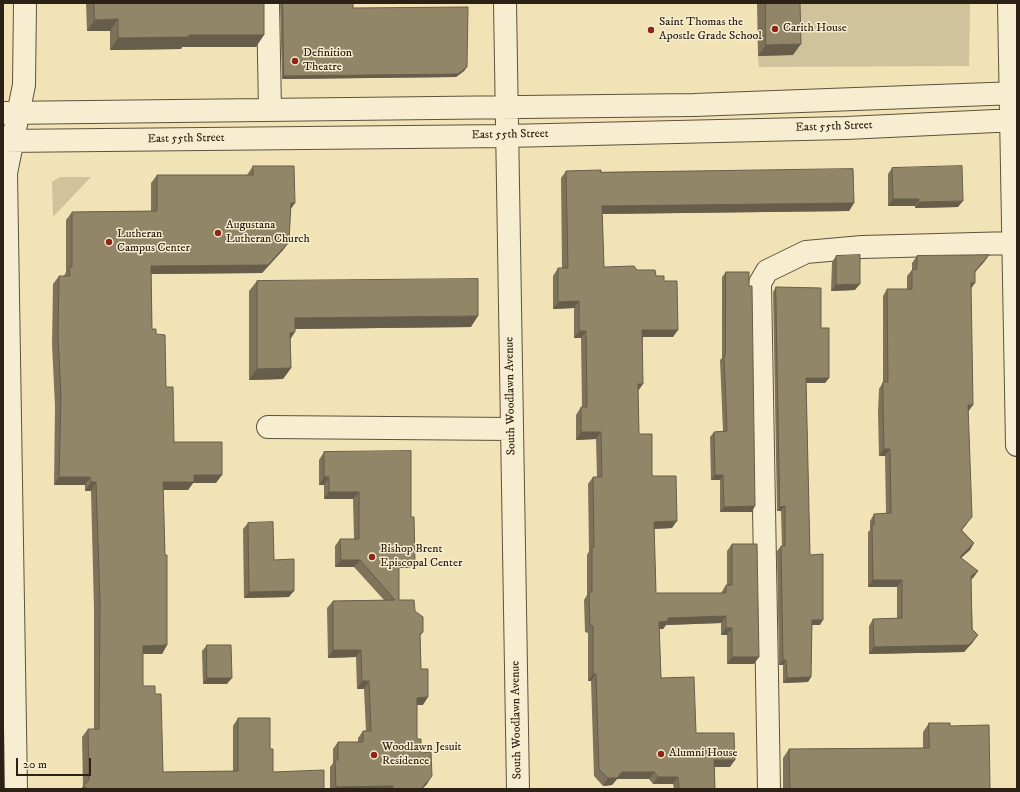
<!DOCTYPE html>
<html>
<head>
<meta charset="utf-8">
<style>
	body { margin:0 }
	#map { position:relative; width:1020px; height:792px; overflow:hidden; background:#f2e3b7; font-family:"IM FELL DW Pica",serif }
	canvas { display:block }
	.frame { position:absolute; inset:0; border:4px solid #2b2114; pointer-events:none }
	.scale { position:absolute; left:16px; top:758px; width:75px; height:18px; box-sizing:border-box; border:2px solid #2b2114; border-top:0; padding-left:5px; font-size:12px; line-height:14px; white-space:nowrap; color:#2b2114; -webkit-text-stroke:3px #f7edd0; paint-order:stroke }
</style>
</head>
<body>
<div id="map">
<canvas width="1020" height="792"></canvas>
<div class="frame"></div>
<div class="scale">20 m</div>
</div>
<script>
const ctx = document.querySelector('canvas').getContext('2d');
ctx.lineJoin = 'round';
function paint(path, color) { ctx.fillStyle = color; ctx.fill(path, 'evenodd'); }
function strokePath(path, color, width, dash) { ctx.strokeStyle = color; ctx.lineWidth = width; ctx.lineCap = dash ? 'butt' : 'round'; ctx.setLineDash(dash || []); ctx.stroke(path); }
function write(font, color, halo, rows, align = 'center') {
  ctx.font = font + ' "IM FELL DW Pica",serif'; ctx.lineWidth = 3; ctx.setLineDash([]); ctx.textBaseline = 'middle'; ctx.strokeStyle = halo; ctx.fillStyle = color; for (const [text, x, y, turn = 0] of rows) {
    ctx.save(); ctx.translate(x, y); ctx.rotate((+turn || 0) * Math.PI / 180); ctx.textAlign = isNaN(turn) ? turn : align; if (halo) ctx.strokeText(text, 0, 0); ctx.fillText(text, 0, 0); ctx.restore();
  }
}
paint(new Path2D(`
	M792,3H970L969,66L759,67L758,56L793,55Z
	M60,177H91L53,217L52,182Z`), '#d0c29b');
const minor = new Path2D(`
	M268,3L270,110
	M505,3L518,789
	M1009,3L1017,445
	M3,113L694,105L1017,93
	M3,141L507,136L846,128L1017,120
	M268,427L512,429
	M16,789L6,173L24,85L25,3
	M769,789L760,283L767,271L806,252L862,247L1013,243`);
strokePath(minor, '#5d523d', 24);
strokePath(minor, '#f7edd0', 22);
paint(new Path2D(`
	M86,3H264L256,47H182L181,49L110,50V31H87Z
	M280,3H353V8L467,67L464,71L456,77L282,79Z
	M757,3H800L793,55L758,56Z
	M253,166L295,203L290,210L289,242L283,250L262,273L151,274L152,329L156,334L166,387L174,442L216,483H193L188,490H163L167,645L162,654H143V686L155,694L163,772L233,771V726L238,718L270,749L273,772L324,789H81L83,786L82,737L88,729H94V609L91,491H85V485H54L55,406L52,345L53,284L59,276H64L66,272V220L72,212L151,211V183L157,175H247Z
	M892,168L958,207L915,208V206H888V174Z
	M566,171L601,172L854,203L849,211L602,214L604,267L637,270L656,276L664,281L673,337H643L638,391L639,434L652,476L672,528L654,529L656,593H721L726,585H727V551L732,544L754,664H727V635H721V623L666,625L663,629H659L661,678L696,733L730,767H715V789H674L673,784H653L649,779H617L612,785L603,786L594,776L591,681H588V633L585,632L584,600L587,595V555L589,551L588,484L593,477H597L596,439L576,440V415L581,407H582L581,338H574V308L553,309V276L558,268H562L561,178Z
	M989,255L984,262L975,272L971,288L968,411L967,524L962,530L974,543L970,550L961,558L978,571L973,578L971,579L973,642L964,652L869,654V626L873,619H897V587H868V532L870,530V521L874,514H886L885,456H879L878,412L879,389L883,382V296L887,289H907V276L912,270V263L917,256Z
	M836,256L855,290L831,291L832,262Z
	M726,272L752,512H720V480H711L710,437L714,432L723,431L720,360L722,358V277Z
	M257,281L471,327L295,329L290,339L291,368L283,379L249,380V291Z
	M776,287L821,328L829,378L825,383H806L810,555L820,625H812L811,677L808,682L783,683V665H779L777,551L781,546H782L781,511H777L773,292Z
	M324,452L411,517L415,561L410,568H399V600L415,611L423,632L420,636L421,669L423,705H417V739L421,753L427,784L422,789H330V767L333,763V749L338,742H358V738L363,731H366L364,689H357L356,657L328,658L327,608L333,601L384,600L354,567H335V546L340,539H354L353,499H324V485H319V460Z
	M248,523L274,560L289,597L244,598L243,529Z
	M207,645L227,684H203L202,651Z
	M929,723L950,726L990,789H783V758L789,749L923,748V732Z`), '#7e735a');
paint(new Path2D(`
	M118,19L110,31H87L95,20Z
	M189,35H264L256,47H182L181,49L110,50L118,38Z
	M801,44L793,55L758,56L766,45Z
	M467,67L464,71L456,77L282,79L284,76Z
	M893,199H919L915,206H888Z
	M963,201L958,207L915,208L919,202Z
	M291,203H295L289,211Z
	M854,203L849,211L597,214L602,206Z
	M289,242L283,250L262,273L145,274L151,266Z
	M989,255L984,262L970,278L975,271Z
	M971,283H975L970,290Z
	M860,284L855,290L831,291L836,285Z
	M579,301L574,308L553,309L558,302Z
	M478,316L471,327L287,329L295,318Z
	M642,330H678L673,337H637Z
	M579,331H586L581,338H574Z
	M295,332L288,343L290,333Z
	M291,368L283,379L249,380L257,369Z
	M806,378H829L825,383H803Z
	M638,384H643L638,391Z
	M968,405H973L968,412Z
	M581,432H601L596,439L576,440Z
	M884,449H890L885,456H879Z
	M194,475H222L216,483H193L188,490H157L163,482Z
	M715,475H723L720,480H711Z
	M59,477H90L85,485H54Z
	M324,477H329L324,485H319Z
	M91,482H96L91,491H85Z
	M329,492H359L353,499H324Z
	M755,506L752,512H720L724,507Z
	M785,506L781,511H777L780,507Z
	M677,521L672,528L649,529L654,522Z
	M974,543L970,550L955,563L960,557Z
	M341,560H360L354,567H335Z
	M399,561H415L410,568H394Z
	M978,571L973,578L966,583L971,576Z
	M873,580H902L897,587H868Z
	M294,591L289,597L244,598L249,592Z
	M726,616L721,623L666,625L663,629H654L659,622L668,618Z
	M812,620H823L820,625H809Z
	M726,628H732L727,635H721Z
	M978,635L973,642L964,652L869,654L874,647Z
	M167,645L162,654H137L143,646Z
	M333,650H361L356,657L328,658Z
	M732,657H759L754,664H727Z
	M783,660H786L783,665H779Z
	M593,674H596L591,681H588Z
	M811,677L808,682L783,683L787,678Z
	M207,678H232L227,684H203Z
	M362,681H369L364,689H357Z
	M428,697L423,705H412L417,698Z
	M714,760H735L730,767H709Z
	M622,772H654L649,779H617L612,785L603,786L608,778Z
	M432,776L427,784L422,789H421Z
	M658,777H678L673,784H653Z
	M393,786L391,789H334L336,787Z`), '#665e4a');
const building = new Path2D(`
	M94,3H264V35H189V37L118,38V19L95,20Z
	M283,3H353V8L468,7L467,67L458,74L284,76Z
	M766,3H800L801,44L766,45Z
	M253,166H294L295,203H291L289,242L268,265L151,266L152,329H156V334L165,335L166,387H173L174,442H222V475H194V482H163L165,555H167V645L143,646V686H155V694H161L163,772L238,771V718H270V749H273V772L324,770V789H88L83,786L89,780L88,729H99L100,601L96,482H91L90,477H59L61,397L58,336L59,276H70L69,267H72V212L157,211V175H253Z
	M962,166L963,201L919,202V199H893L892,168Z
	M853,169L854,203L602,206L604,267L634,266L637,270H655L656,276H664V281H677L678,330H642L643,384H638L639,434H652V476H676L677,521L654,522L656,593H726V585H732V544H757L759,657H732V628H726V616L668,618V621L659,622L661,678L694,677L696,733H734L735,760H714L715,789H679L678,777H658L654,772H622L617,778H608L599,769L596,674H593V626L590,625L589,592H592V547H594L593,477H602L601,432H581V407H587L586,331H579V301L558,302V268H568L566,171L601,170V172Z
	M860,255V284L836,285V256Z
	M989,255L975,271V283H971L973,405H968L972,517L961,530L974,543L960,557L978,571L971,576L972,629L978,635L969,645L874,647L873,619L902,618V580H873L872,525H874V514L891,513L890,449H884L883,405V382H888L887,289H912V270L917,269V256Z
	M726,272H749V286H752L755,506L724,507L723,475H715L714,432L727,431L724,355H725Z
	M478,279V316L295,318V332L290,333L291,368L257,369V281Z
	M776,287L821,288V328H829V378H806L810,555L823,554V620H812L811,677L787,678L786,660H783L781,546H785V506L780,507Z
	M411,451V517H414L415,561H399V600H414L415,611L423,617V632L420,634L421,669H428V697L417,698V739H421V753L431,752L432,776L421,789H393V786L336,787L335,760H338V742H363V731H371L369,681H362L361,650H333V601L395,600L360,560H341L340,539H359V492H329V477H324V452Z
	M273,522L274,560L294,559V591L249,592L248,523Z
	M207,645H231L232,678H207Z
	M929,723H950V726L989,725L990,789H790L789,749L929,748Z`);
paint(building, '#928669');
strokePath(building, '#665e4a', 1);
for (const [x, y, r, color] of [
	[775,29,4,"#8f2418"],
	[651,30,4,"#8f2418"],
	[295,61,4,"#8f2418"],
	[218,233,4,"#8f2418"],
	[109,242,4,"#8f2418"],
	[372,557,4,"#8f2418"],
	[661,754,4,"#8f2418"],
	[374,755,4,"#8f2418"]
]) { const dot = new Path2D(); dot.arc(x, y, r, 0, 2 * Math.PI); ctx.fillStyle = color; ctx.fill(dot); strokePath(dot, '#f7edd0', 1.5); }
write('12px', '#2b2114', '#f7edd0', [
	["Saint Thomas the",659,23],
	["Apostle Grade School",659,37],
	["Carith House",783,29],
	["Definition",303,54],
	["Theatre",303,68],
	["Augustana",226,226],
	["Lutheran Church",226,240],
	["Lutheran",117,235],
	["Campus Center",117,249],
	["Bishop Brent",380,550],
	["Episcopal Center",380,564],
	["Woodlawn Jesuit",382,748],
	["Residence",382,762],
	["Alumni House",669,754]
], 'left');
write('12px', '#2b2114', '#f7edd0', [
	["East 55th Street",834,127,-2],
	["East 55th Street",510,135,-1],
	["East 55th Street",186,139,-1],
	["South Woodlawn Avenue",511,396,-91],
	["South Woodlawn Avenue",517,720,-91]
]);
</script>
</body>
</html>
